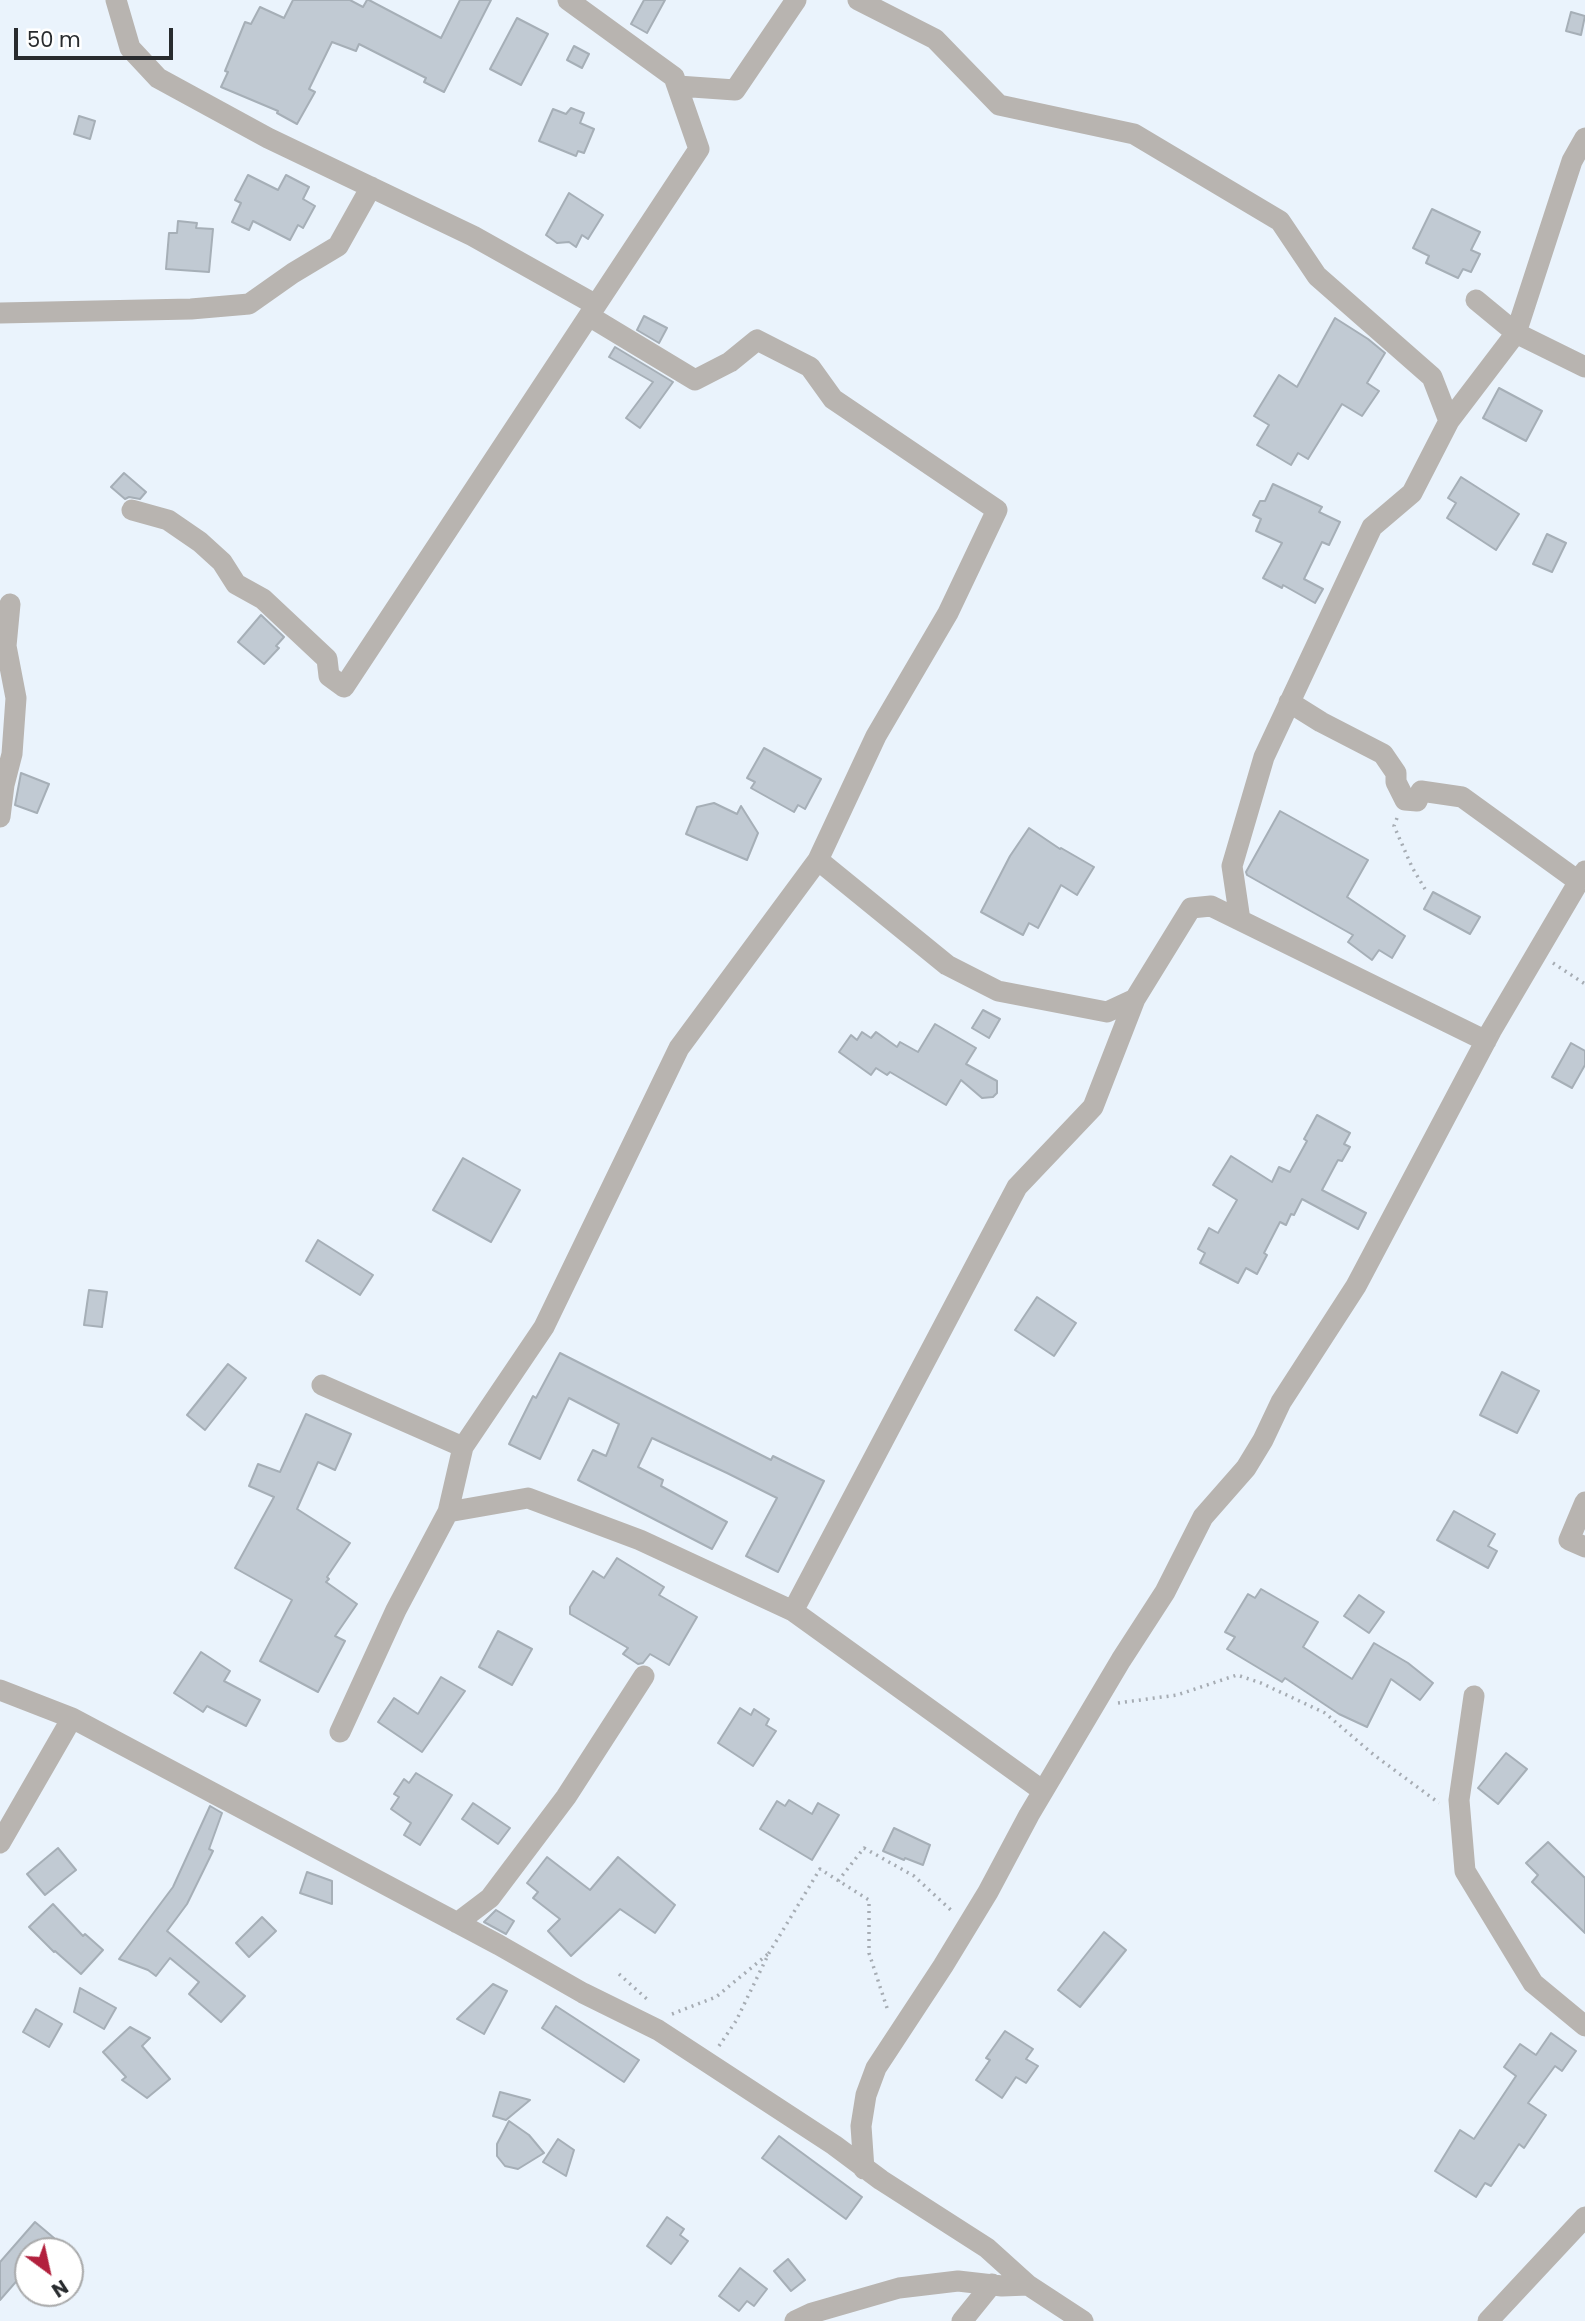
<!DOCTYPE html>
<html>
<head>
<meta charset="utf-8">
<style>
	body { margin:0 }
	#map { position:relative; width:1585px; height:2321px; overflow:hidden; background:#eaf3fc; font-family:Poppins,sans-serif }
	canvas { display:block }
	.north { position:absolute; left:14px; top:2237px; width:70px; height:70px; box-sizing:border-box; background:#fff; border:2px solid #a9aaab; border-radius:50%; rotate:147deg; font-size:19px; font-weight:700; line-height:28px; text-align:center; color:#282b2e }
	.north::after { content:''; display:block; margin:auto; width:24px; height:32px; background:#b2203d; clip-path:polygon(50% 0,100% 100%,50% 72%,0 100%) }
	.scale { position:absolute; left:14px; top:28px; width:159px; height:32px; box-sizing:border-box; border:4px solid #282b2e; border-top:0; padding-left:9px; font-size:21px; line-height:24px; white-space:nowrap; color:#282b2e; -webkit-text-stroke:5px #fff; paint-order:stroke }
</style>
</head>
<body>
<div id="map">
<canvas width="1585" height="2321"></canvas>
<div class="north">N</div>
<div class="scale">50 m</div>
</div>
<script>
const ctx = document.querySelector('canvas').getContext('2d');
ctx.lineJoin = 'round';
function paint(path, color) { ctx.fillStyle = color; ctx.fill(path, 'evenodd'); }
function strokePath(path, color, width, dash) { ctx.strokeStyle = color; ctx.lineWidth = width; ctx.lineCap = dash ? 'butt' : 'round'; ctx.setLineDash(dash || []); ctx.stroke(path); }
const building = new Path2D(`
	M293,0H350L363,7L367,0H369L441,38L460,0H491L444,92L424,82L426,78L359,44L356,51L332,42L309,89L315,92L297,124L277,113L278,111L221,87L228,72L225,71L245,22L251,24L260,7L284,18Z
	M644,0H665L647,33L631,24Z
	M1571,12L1585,16L1581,35L1566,31Z
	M517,18L548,34L521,85L490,69Z
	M574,46L589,54L582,68L567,60Z
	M571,108L584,113L580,123L594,129L584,153L578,151L576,156L539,141L553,109L566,114Z
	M79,116L95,121L90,139L74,134Z
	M248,175L278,190L286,175L309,187L303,199L315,206L303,228L298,225L290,240L253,221L249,230L232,222L241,203L235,200Z
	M569,193L603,215L588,239L582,235L576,247L569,242L557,243L546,235Z
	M1432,209L1480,232L1471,250L1480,254L1471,272L1463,269L1458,278L1426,263L1429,256L1413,248Z
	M178,221L197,223L196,228L213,229L209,272L166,269L169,233H177Z
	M644,316L667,328L659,343L637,330Z
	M1335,318L1368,339L1385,353L1367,383L1379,391L1362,416L1342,404L1308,459L1298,453L1291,465L1257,445L1269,425L1254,416L1279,375L1297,387Z
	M615,347L673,382L640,428L626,418L653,382L609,357Z
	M1499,388L1542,411L1526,441L1483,418Z
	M124,473L146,492L140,499L129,497L125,499L111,487Z
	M1461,477L1519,514L1496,550L1447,518L1456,503L1448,498Z
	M1273,484L1322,507L1319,512L1340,522L1329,545L1322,542L1304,579L1323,589L1315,603L1283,585L1282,588L1263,578L1282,543L1256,531L1261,519L1253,515L1260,501H1265Z
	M1547,534L1566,543L1552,572L1533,564Z
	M261,615L284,637L276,646L279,648L264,664L238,642Z
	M764,748L821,779L805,809L798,805L794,812L751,788L755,782L747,778Z
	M21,773L49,784L37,813L15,805Z
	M714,803L737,814L741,806L758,833L747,860L686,834L697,807Z
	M1280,811L1368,860L1347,897L1405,936L1392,958L1379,950L1372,960L1348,942L1353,935L1247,875L1246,872Z
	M1029,828L1060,849L1061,848L1094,867L1077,895L1061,885L1038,928L1029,923L1023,935L981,912L1010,856Z
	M1433,892L1480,917L1470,934L1424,909Z
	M983,1010L1000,1019L989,1038L972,1028Z
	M935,1024L976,1048L966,1064L997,1081V1093L993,1097L982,1098L961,1080L946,1105L890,1072L887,1075L876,1068L871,1075L839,1052L851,1035L857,1040L862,1032L871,1038L876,1032L897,1047L900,1042L918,1052Z
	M1571,1043L1585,1051V1065L1572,1088L1552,1077Z
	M1317,1115L1350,1133L1344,1144L1350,1147L1342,1161L1338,1160L1322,1190L1366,1213L1358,1229L1302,1199L1294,1215L1291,1214L1286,1225L1280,1222L1264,1253L1267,1255L1257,1274L1246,1268L1238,1283L1200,1263L1205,1253L1198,1249L1209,1228L1218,1233L1237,1200L1213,1185L1231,1156L1272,1182L1279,1167L1290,1172L1307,1141L1304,1139Z
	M463,1158L520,1190L491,1242L433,1210Z
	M318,1240L373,1275L360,1295L306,1261Z
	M89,1290L107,1292L102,1327L84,1325Z
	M1037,1297L1076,1323L1054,1356L1015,1330Z
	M560,1353L771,1460L773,1456L824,1481L778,1572L746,1556L777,1498L727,1473L652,1438L638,1467L663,1480L661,1486L727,1522L712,1549L578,1480L593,1450L606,1456L619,1424L569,1398L540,1459L509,1444L533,1396L536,1398Z
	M228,1364L246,1378L205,1430L187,1415Z
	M1502,1372L1539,1391L1517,1433L1480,1415Z
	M306,1414L351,1434L335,1470L318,1462L297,1509L350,1543L327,1577L329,1579L326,1582L357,1604L335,1636L345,1641L318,1692L260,1661L292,1600L235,1568L274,1497L249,1486L258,1464L280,1472Z
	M1454,1511L1495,1534L1488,1546L1497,1551L1488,1568L1437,1540Z
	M617,1558L664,1587L659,1595L697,1617L669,1665L650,1654L643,1663L638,1664L623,1654L628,1648L570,1614V1607L593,1571L604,1578Z
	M1261,1589L1318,1622L1303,1647L1352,1679L1374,1643L1408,1663L1433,1683L1420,1700L1391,1679L1367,1727L1339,1714L1285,1678L1282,1682L1227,1649L1235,1637L1225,1632L1248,1594L1255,1598Z
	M1359,1595L1384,1612L1369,1633L1344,1616Z
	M498,1631L532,1649L512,1685L479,1667Z
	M201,1652L230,1671L224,1681L260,1700L246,1726L207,1706L203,1712L174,1693Z
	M441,1677L465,1691L422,1752L378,1722L394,1698L418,1714Z
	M740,1708L751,1715L754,1709L769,1719L766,1725L776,1731L753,1766L718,1743Z
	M1506,1753L1527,1769L1498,1804L1478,1788Z
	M416,1773L452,1795L420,1845L404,1835L411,1823L391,1809L399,1797L394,1794L404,1779L409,1783Z
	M789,1800L812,1814L818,1803L839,1815L812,1860L760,1829L777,1801L785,1806Z
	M473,1803L510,1828L498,1844L462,1819Z
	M210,1806L222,1813L209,1849L213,1851L187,1904L167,1931L245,1996L221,2022L189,1994L199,1982L170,1958L156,1976L148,1970L119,1959L173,1887Z
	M894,1828L930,1845L923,1865L905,1858L904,1860L883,1851Z
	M1548,1842L1585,1878V1933L1532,1882L1538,1875L1526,1863Z
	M58,1848L76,1870L45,1895L27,1874Z
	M547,1857L590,1890L618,1857L675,1905L655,1933L620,1909L571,1956L548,1931L560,1919L533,1898L538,1892L527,1883Z
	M307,1872L332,1881V1904L300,1893Z
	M53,1904L83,1936L85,1934L103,1950L81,1974L55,1951L54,1952L29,1927Z
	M496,1910L514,1921L506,1934L484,1922Z
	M262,1917L276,1931L249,1957L236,1943Z
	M1104,1932L1126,1950L1080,2007L1058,1990Z
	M493,1984L507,1991L484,2034L457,2019Z
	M80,1988L116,2008L104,2029L74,2012Z
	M556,2006L639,2060L624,2082L542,2028Z
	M36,2009L62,2024L49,2047L23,2032Z
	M130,2027L150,2038L142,2046L170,2079L147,2098L122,2080L126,2077L103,2052Z
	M1005,2031L1033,2049L1026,2059L1038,2066L1026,2083L1016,2077L1002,2098L976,2080L990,2060L986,2058Z
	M1551,2033L1576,2051L1562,2071L1555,2066L1528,2103L1546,2115L1524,2148L1519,2144L1491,2186L1485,2183L1476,2197L1435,2171L1460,2130L1474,2139L1516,2076L1504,2067L1520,2044L1536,2055Z
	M500,2092L530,2100L506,2120L493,2116Z
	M509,2121L529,2135L544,2153L518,2169L505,2166L497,2156V2144Z
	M779,2136L862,2197L846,2219L762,2158Z
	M558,2139L574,2150L566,2176L543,2162Z
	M667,2217L684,2229L680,2235L688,2241L671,2264L647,2246Z
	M35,2222L54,2238L43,2251H28V2268L0,2300V2262Z
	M788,2259L805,2280L791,2291L774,2271Z
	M740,2268L767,2289L754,2306L747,2301L739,2311L719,2296Z`);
paint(building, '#c1cad3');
strokePath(building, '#a6afb7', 2);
strokePath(new Path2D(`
	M1397,818L1394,826L1412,867L1425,889
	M1553,963L1585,984
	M1118,1703L1177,1695L1237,1675L1261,1683L1325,1713L1374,1755L1439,1803
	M838,1881L864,1848L914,1876L953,1912
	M619,1974L649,2001
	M672,2014L716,1997L768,1954
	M719,2046L736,2021L769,1953L820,1869L869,1900V1953L888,2011`), '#a6acb3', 3.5, [2, 5]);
strokePath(new Path2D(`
	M116,0L130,48L158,78L268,138L473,236L596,305L344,687L329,676L327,659L263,599L236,584L222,562L200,542L168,520L132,510
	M568,0L674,77L699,149L596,305
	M858,0L935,39L999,105L1134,134L1280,221L1317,276L1432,377L1449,421L1412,493L1372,527L1264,757L1232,866L1240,920
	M678,86L735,90L796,0
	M1476,300L1516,333L1585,367
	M0,313L191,309L249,304L293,273L338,246L371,187
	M589,316L695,380L730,362L757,340L810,367L833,399L997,510L948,613L876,736L818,860L947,965L998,991L1107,1012L1135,999L1191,908L1211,906L1486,1041
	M1449,421L1516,333L1572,161L1585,138
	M1289,702L1321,722L1383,754L1396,773V782L1405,800L1417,801L1421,791L1462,797L1578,881
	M0,817L4,785L12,754L16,698L6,646L10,604
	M322,1385L463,1447
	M1585,1502L1569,1540L1585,1547
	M448,1512L463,1447L544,1327L679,1048L818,860
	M0,1690L72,1718L499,1945L583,1993L658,2030L834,2145L881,2180L987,2248L1028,2285L1083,2321
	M1474,1696L1459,1800L1465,1871L1533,1983L1585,2026
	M340,1732L396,1610L448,1512L528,1498L640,1540L793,1611
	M1043,1791L793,1611L1017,1187L1093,1107L1135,999
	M0,1843L72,1718
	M457,1923L490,1898L566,1797L644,1676
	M864,2169L861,2126L866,2095L876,2068L943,1966L988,1892L1029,1815L1121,1660L1165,1592L1203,1517L1246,1468L1263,1440L1281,1402L1356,1286L1491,1031L1585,871
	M795,2321L812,2313L899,2288L958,2281L1002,2286L1028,2285
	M962,2321L992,2284
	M1488,2321L1585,2217`), '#b8b4b0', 21);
</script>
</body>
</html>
